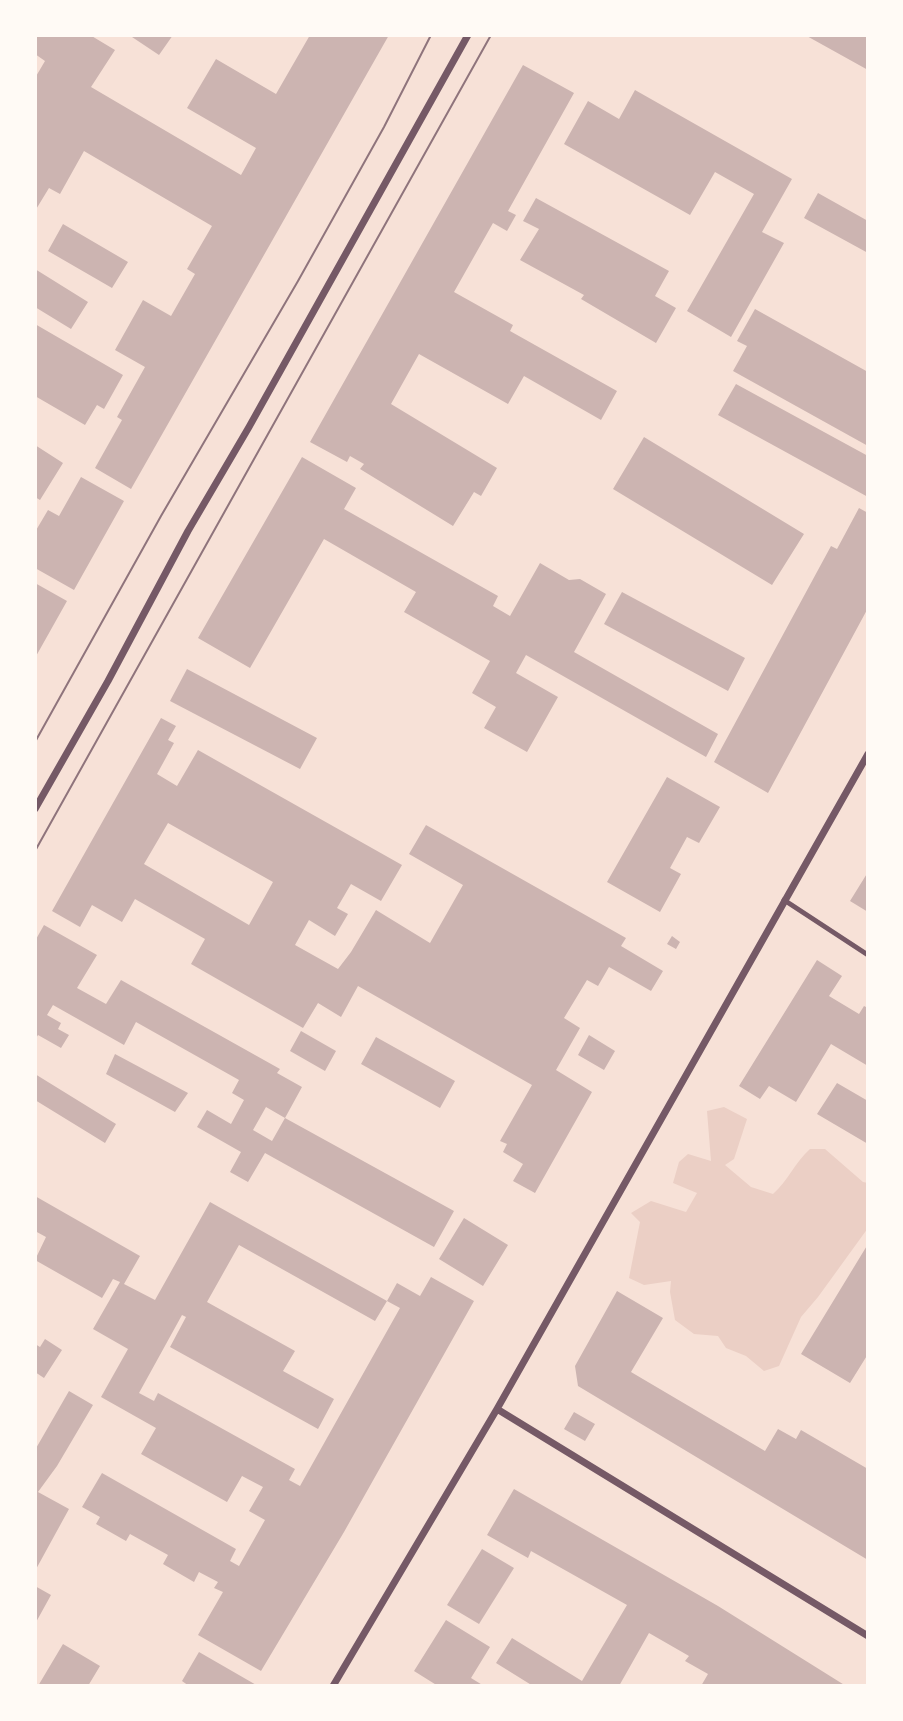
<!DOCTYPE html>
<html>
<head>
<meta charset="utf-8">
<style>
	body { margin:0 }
	#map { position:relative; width:903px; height:1721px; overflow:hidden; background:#f7e1d7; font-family:"IBM Plex Sans",sans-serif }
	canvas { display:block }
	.frame { position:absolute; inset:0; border:37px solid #fffaf5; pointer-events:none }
</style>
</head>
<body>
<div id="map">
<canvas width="903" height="1721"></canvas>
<div class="frame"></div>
</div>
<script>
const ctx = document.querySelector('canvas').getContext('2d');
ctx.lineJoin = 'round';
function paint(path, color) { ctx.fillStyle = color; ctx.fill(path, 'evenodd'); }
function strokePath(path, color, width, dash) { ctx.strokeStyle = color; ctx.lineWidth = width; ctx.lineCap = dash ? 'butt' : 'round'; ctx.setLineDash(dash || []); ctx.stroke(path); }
paint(new Path2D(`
	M724,1107L747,1119L734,1159L725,1165L751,1187L773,1194C788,1181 795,1162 810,1149H825L863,1182L868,1183V1228L818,1297L801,1317L779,1366L764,1371L746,1356L726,1348L718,1336L694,1334L675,1320L670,1292L671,1281L644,1285L629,1278L640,1222L631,1213L651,1201L686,1212L697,1193L673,1183L679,1162L688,1154L711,1161L707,1111Z`), '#ebcfc5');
paint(new Path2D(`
	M35,35H90L115,50L91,87L241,175L256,148L187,108L216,59L276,94L310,35H389L131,489L95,468L122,420L117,417L145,367L115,350L143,300L171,316L195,274L187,269L212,226L84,151L60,194L49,188L35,211V78L45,61L35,54Z
	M129,35H173L159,55Z
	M805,35H868V70Z
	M523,65L574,93L508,211L516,215L507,231L493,223L454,292L513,325L510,331L617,391L601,420L524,376L508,404L419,354L391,404L497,468L481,496L474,492L453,526L360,469L364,464L350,456L347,462L310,442Z
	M635,90L792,179L762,232L784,243L731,337L687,311L754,194L715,172L690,215L564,144L588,101L619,119Z
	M818,193L868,221V253L804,218Z
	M536,198L669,271L655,296L676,308L656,343L581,299L584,295L520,260L539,229L523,221Z
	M63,224L128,262L112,288L48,251Z
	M35,269L88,302L71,329L35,307Z
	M755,309L868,372V446L733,371L747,346L737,341Z
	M35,324L123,375L104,409L97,405L85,425L35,396Z
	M736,384L868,456V497L718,415Z
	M644,437L804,534L772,585L613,489Z
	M35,445L63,463L40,500L35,497Z
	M302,457L356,488L344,509L498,596L493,606L510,616L540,563L569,580L580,579L606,594L574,652L718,734L706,757L526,655L516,673L558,697L527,752L484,728L496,707L472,693L490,661L404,612L416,592L324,539L250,668L198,638Z
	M81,477L124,501L74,590L35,568V532L48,510L59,516Z
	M859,508L868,513V608L768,793L714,762L831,546L837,549Z
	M35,583L67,601L35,658Z
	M622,592L745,658L728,691L604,624Z
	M187,669L317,738L300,769L170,701Z
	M161,718L176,726L168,740L174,743L157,774L177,786L198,750L402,865L381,901L351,884L337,908L348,914L335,936L309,920L295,945L338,969L351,952L376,910L430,943L463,885L409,854L426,825L626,938L621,946L663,971L651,991L609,967L598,986L587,980L564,1018L580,1028L556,1070L592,1092L535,1193L513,1181L523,1164L503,1152L507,1144L500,1141L532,1085L358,986L341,1017L318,1003L303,1028L191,964L205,939L135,899L122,922L92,905L80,927L52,911ZM168,823L273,882L249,925L144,864Z
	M667,777L720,807L699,843L687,837L670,868L681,874L660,912L607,882Z
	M868,872V912L850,901Z
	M44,925L97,955L77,988L106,1004L121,980L280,1069L277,1073L302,1087L285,1118L454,1211L434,1247L265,1153L248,1182L230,1172L241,1152L197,1127L207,1110L231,1124L244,1100L232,1093L239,1080L136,1022L124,1045L53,1005L47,1015L61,1023L58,1029L69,1035L61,1048L38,1035L35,1040V941ZM266,1107L285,1118L272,1141L253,1130Z
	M672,936L680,942L676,949L667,944Z
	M817,960L842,976L829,996L859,1014L864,1006L868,1008V1066L831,1044L796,1102L769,1086L760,1099L739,1086Z
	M301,1031L336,1051L325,1071L290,1051Z
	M589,1035L615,1051L604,1070L578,1055Z
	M376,1037L455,1081L440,1108L361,1064Z
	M115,1054L188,1093L175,1112L106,1074Z
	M35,1074L116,1124L105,1143L35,1100Z
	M837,1083L868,1101V1144L817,1114Z
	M35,1196L140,1256L124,1284L155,1300L210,1202L387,1301L375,1321L239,1245L207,1302L295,1351L283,1371L334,1399L318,1429L170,1347L186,1317L182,1315L139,1393L154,1401L158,1393L295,1469L289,1480L300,1486L400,1308L387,1301L397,1283L420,1296L431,1277L474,1301L344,1532L261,1671L198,1635L223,1592L214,1588L218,1582L199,1572L194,1582L163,1564L168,1555L130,1534L126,1541L96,1524L100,1517L82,1507L102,1473L236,1549L230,1561L239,1566L265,1520L249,1511L263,1487L242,1476L227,1502L141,1454L156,1428L101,1397L128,1349L93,1329L120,1282L113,1279L102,1298L35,1260L46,1237L35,1231Z
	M464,1218L508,1245L483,1286L439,1259Z
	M868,1244V1354L850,1383L801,1354Z
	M617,1291L663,1318L631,1372L765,1451L778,1429L796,1439L801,1430L868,1469V1560L578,1386L575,1366Z
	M45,1339L62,1350L44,1378L35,1372V1344L40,1347Z
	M69,1391L93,1405L57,1466L38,1492L69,1509L35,1571V1450Z
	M574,1412L595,1424L585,1441L564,1429Z
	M514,1489L718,1606L846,1686H701L708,1674L685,1661L689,1656L649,1633L619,1686H533L496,1663L512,1638L582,1681L627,1605L531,1551L528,1558L487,1535Z
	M482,1549L514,1568L479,1624L447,1605Z
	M35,1586L51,1595L35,1624Z
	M446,1620L490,1647L471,1678L484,1686H438L414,1671Z
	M63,1644L100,1666L88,1686H38Z
	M199,1652L258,1686H189L182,1681Z`), '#ccb4b1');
strokePath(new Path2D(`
	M784,900L868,955`), '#755966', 5);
strokePath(new Path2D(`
	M35,809L108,681L188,531L249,427L468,35
	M497,1409L868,1636
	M333,1686L497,1409L868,754`), '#755966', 7);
strokePath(new Path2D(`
	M35,742L161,516L298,281L384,127L431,35
	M35,851L491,35`), '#8f747c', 2);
</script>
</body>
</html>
